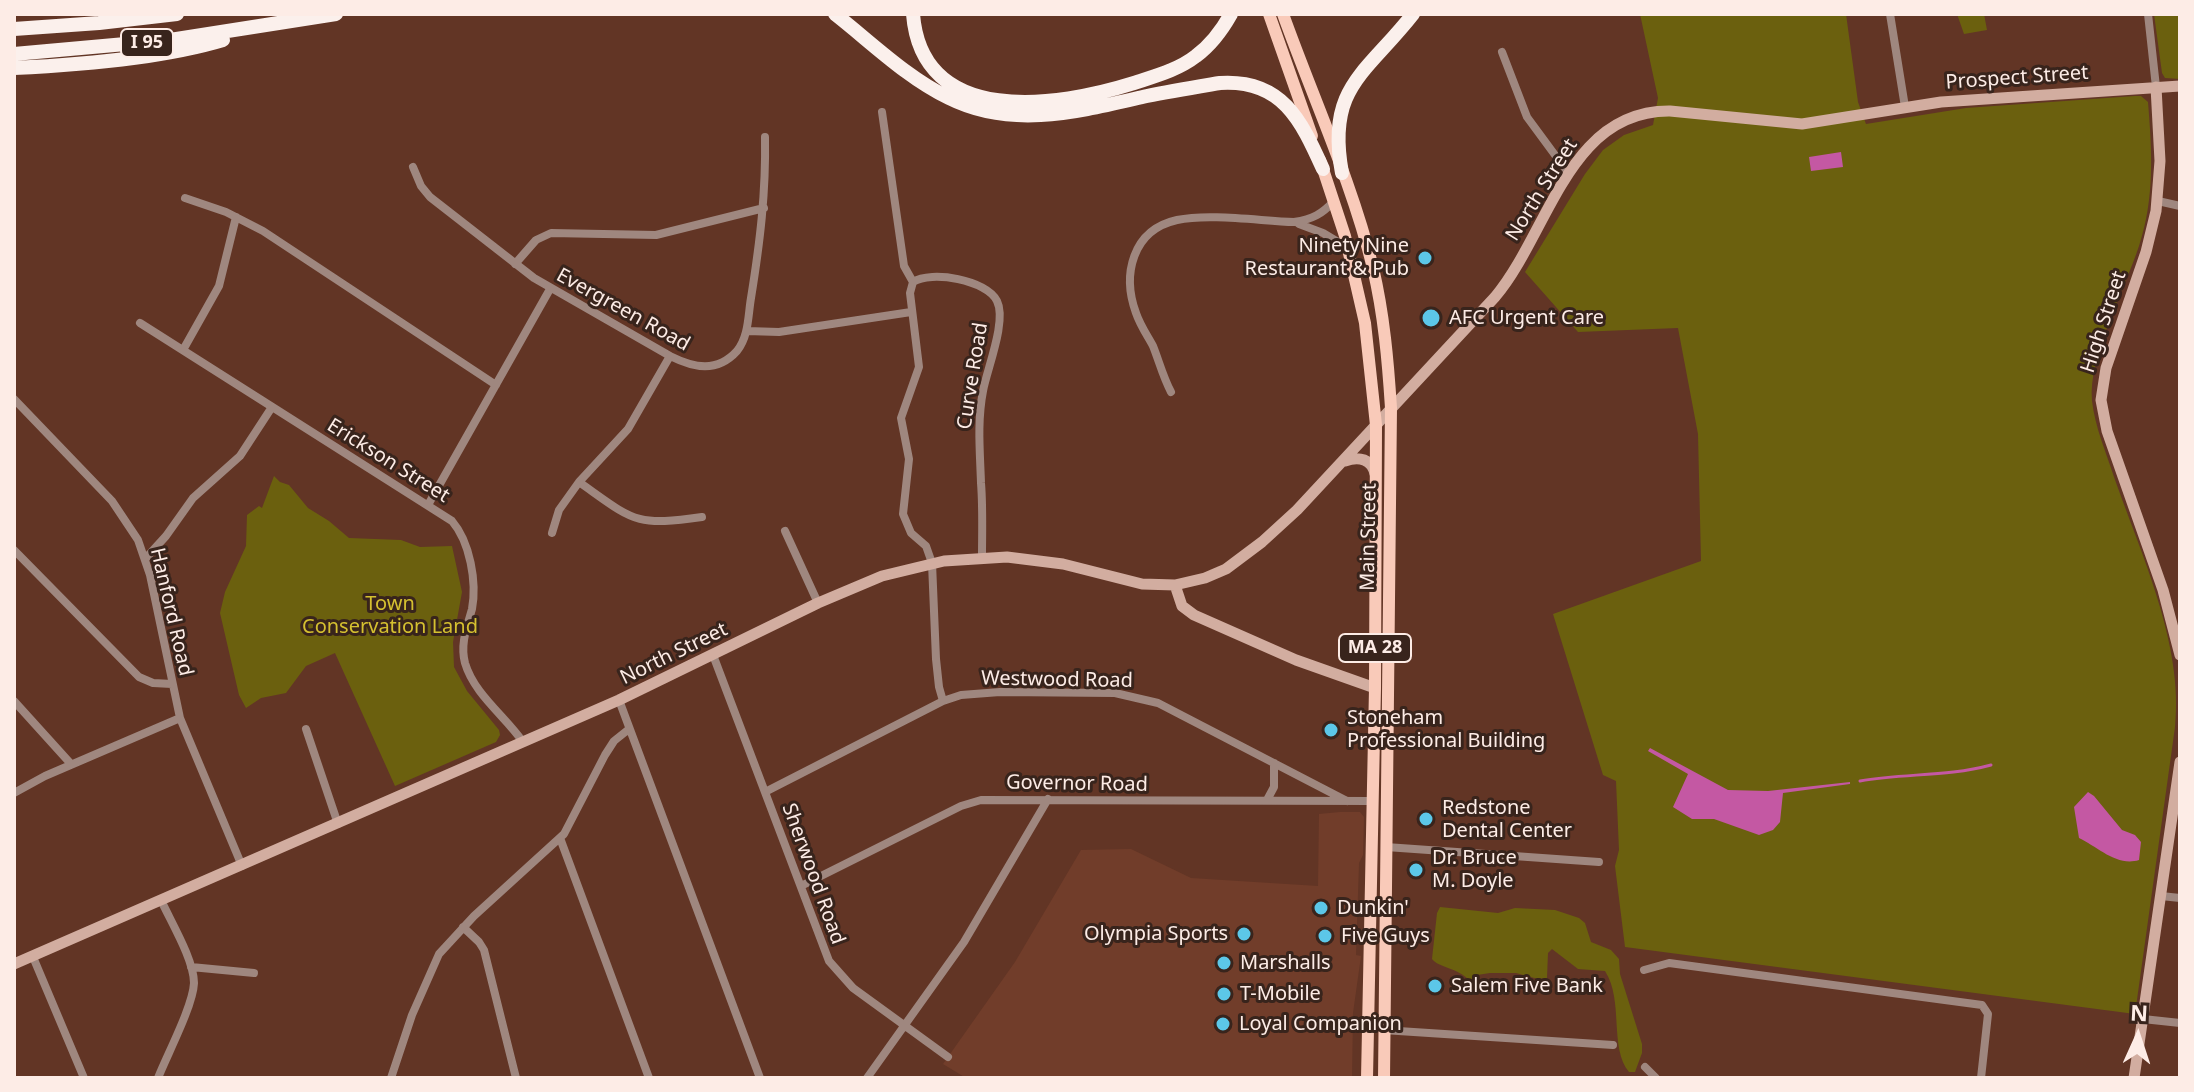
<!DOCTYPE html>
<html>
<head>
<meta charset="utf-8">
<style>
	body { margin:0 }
	#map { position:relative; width:2194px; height:1092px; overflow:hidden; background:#623525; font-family:"Noto Sans",sans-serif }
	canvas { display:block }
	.frame { position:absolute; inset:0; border:16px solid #fdece6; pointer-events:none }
	.north { position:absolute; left:2098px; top:996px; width:80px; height:80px; -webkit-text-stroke:6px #38241c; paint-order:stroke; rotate:3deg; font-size:22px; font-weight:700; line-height:32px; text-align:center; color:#fdece6 }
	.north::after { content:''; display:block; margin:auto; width:28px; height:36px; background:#fdece6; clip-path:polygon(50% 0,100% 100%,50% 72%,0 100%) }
</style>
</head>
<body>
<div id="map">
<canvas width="2194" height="1092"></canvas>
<div class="frame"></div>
<div class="north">N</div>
</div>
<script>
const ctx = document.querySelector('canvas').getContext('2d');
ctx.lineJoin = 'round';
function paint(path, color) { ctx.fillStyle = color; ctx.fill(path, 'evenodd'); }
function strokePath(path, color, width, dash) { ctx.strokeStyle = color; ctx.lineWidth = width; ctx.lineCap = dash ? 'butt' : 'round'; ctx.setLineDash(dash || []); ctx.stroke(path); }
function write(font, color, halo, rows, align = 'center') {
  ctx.font = font + ' "Noto Sans",sans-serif'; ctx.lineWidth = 6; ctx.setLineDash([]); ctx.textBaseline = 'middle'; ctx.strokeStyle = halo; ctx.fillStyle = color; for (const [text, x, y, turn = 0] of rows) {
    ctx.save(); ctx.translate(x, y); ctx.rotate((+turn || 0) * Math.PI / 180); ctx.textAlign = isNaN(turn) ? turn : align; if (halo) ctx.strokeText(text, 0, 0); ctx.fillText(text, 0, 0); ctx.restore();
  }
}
paint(new Path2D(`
	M1340,812H1360L1364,817L1363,855L1359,863L1356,955L1361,956L1353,1013L1352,1078H966L943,1064L1015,962L1081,850L1131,849L1191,878L1318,886L1319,814Z`), '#713d2a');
paint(new Path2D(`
	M1640,14H1846L1858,102L1866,124L1966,108L2135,96H2141L2148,102C2152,151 2155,197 2139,246C2125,289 2088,356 2092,401C2095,427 2106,452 2114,477C2141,554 2184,645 2175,727L2135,1014L1625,947L1615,866L1619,850L1616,781L1603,775L1553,614L1701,561L1698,434L1678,328L1578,332L1525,272L1585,174L1603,150L1624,135L1653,125L1658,98Z
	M1957,14H1984L1987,30L1964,34Z
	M2154,14H2180V79L2165,78L2162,73Z
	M274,476L280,482L289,485L308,508L329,521L349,538L401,540L420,547L452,546L462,592L453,642L454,667L467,691L499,730L500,735L496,742L395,786L335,653L306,666L286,693L261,698L246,708L239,695L220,613L225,592L246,546L247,515L259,506L262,508Z
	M1440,907L1498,913L1515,908L1555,910L1579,918L1585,923L1591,942L1611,950L1619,959L1620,974L1642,1044V1053L1635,1072H1629C1609,1048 1624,1000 1605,971L1578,969L1552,949L1548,953L1547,978L1538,979L1516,973H1490L1477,975L1470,981C1457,967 1439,968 1432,959L1437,913Z`), '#6b600e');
paint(new Path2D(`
	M1841,152L1843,167L1811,171L1809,157Z
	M1650,748L1728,790L1768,791L1850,782V784L1783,793L1780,822L1773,830L1759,835L1714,819H1692L1673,807L1688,774L1648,751Z
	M2088,792L2094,796L2122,830L2135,835L2141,842L2139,860C2117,867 2098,847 2079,838L2074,807Z`), '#c458a3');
strokePath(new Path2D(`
	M1860,781C1904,773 1947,777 1991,765`), '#c458a3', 3);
strokePath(new Path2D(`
	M1890,14L1905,107
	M2148,14L2156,87
	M1502,52L1527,117L1569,174
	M882,112L904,266L913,282
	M413,167L421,186L430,197L534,278L670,356C694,368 717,373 737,351C749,336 748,315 751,298C760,242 766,193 765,137
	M185,198L226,212L263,231L496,385
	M2158,201L2180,206
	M1299,224L1323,233L1348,248
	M515,264L536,240L551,233L656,235L764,208
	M913,282L910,293L919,367L901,418L909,459L903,514L911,533L926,546L932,563L936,659L939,687L943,701
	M913,282C931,270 987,280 997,301C1007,321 987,369 983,391C977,422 980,452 981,483C983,508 982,533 982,557
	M140,323L452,521C470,542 477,582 472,609C467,627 460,644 465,663C474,694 505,716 523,742
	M747,331L779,332L911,312
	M183,350L219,286L236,217
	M670,356L628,429L579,482C633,520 634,527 702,517
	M1171,392C1163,377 1159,361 1153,346C1147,335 1140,325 1136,313C1122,275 1132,230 1177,220C1209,213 1261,221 1294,222C1313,219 1322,214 1334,201
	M14,399L112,501L138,540L150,575L180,718L242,866
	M428,505L550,289
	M785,531L818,603
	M552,533L559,510L579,482
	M14,550L139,677L153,683L172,684
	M146,558L166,536L193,498L240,456L272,407
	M713,655L829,961L853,988L948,1057
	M619,700L760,1078
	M14,701L71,764
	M306,729L338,824
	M765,792L943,701L961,695L1000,692L1115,693L1158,703L1347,801
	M14,793L45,776L180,718
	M1267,800L1274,787V763
	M560,838L649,1078
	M1386,847L1599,862
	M801,886L961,806L981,800L1373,801
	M2161,896L2180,898
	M463,927L479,942L484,950L516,1078
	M33,957L84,1078
	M191,967L254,973
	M1644,970L1669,963L1982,1005L1988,1014L1981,1078
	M2143,1019L2180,1023
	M1383,1030L1613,1045
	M1645,1067L1656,1078
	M158,1078C167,1055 193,1006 194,983C194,960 171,922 161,900
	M391,1078L412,1015L439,954L474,916L564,834L605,755L614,741L629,729
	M867,1078L964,942L1048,799`), '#9f877f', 8);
strokePath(new Path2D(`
	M2156,87L2160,161L2156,211L2146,252L2106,368L2101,400L2107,431L2163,590L2180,655
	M1345,461C1359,456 1372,459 1375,474
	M1175,585L1182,606L1194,615L1296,660L1375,688
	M14,964L619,700L818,603L882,576L944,561L1007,557L1063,564L1142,584L1175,585L1205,578L1226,569L1262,542L1297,510L1495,297C1549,233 1568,110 1670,111L1802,124L1941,102L2180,86
	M2134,1078L2180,762`), '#d2ada0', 11);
strokePath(new Path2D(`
	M1269,14L1312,136
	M1283,14C1313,98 1352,182 1373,268C1384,315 1388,361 1391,408L1384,1078
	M1320,160L1345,236L1365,323L1376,425L1375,688L1367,1078`), '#f9cab9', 12);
strokePath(new Path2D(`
	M835,14C872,43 906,77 949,98C1013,130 1081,111 1147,96C1171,91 1196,87 1220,83C1282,79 1301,120 1323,169
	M913,14C922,128 1058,107 1134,83C1155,76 1178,70 1196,56C1211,45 1222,30 1231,14
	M14,29L99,23L177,14
	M14,54L170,40L336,14
	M14,68C78,65 163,58 223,40
	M1342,173C1326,87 1366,74 1413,14`), '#fbf0ec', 14);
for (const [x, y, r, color] of [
	[1425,258,8,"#5cc7e8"],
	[1431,318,10,"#5cc7e8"],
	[1331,730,8,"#5cc7e8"],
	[1426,819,8,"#5cc7e8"],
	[1416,870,8,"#5cc7e8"],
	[1321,908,8,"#5cc7e8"],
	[1244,934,8,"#5cc7e8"],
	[1325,936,8,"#5cc7e8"],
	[1224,963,8,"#5cc7e8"],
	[1435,986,8,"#5cc7e8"],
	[1224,994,8,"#5cc7e8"],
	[1223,1024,8,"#5cc7e8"]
]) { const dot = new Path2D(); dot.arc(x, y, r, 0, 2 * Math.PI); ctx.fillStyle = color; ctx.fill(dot); strokePath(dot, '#38241c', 3); }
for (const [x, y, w] of [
	[147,43,52],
	[1375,648,72]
]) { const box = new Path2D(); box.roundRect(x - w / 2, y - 14, w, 28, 6); ctx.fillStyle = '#38241c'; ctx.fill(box); strokePath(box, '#fdece6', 2); }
write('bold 18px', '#fdece6', null, [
	["I 95",147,43],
	["MA 28",1375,648]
]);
write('20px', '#fdece6', '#38241c', [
	["Prospect Street",2017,78,-4],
	["North Street",1542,190,-58],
	["Evergreen Road",623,310,29],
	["High Street",2104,322,-72],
	["Curve Road",973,376,-81],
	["Erickson Street",388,461,32],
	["Main Street",1369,537,-89],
	["Hanford Road",171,612,77],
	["North Street",674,654,-26],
	["Westwood Road",1057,680,1],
	["Governor Road",1077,784,1],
	["Sherwood Road",813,874,70]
]);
write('20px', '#fdece6', '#38241c', [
	["Ninety Nine",1409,246,"right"],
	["Restaurant & Pub",1409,269,"right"],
	["AFC Urgent Care",1449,318],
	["Stoneham",1347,718],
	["Professional Building",1347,741],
	["Redstone",1442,808],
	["Dental Center",1442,831],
	["Dr. Bruce",1432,858],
	["M. Doyle",1432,881],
	["Dunkin'",1337,908],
	["Olympia Sports",1228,934,"right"],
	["Five Guys",1341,936],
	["Marshalls",1240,963],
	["Salem Five Bank",1451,986],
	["T-Mobile",1240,994],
	["Loyal Companion",1239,1024]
], 'left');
write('20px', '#d5c030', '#38241c', [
	["Town",390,604],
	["Conservation Land",390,627]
]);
</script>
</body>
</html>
